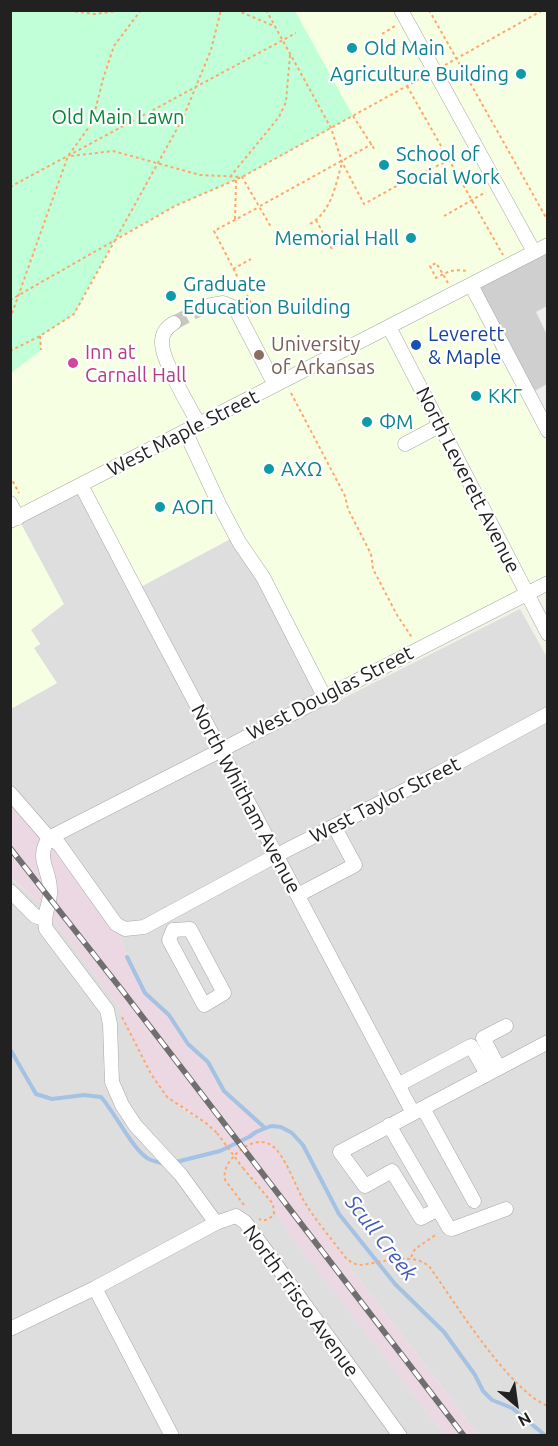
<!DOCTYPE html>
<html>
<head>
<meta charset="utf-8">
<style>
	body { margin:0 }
	#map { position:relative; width:558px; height:1446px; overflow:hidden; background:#f2f2e7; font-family:Ubuntu,sans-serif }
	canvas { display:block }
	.frame { position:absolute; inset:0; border:12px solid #212121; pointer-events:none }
	.north { position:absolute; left:486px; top:1374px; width:60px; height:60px; -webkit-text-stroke:4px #fff; paint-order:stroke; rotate:151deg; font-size:16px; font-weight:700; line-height:24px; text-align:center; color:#212121 }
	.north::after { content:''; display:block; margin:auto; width:21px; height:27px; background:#212121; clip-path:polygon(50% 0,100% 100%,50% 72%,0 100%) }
</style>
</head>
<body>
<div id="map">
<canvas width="558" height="1446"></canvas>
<div class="frame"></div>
<div class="north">N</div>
</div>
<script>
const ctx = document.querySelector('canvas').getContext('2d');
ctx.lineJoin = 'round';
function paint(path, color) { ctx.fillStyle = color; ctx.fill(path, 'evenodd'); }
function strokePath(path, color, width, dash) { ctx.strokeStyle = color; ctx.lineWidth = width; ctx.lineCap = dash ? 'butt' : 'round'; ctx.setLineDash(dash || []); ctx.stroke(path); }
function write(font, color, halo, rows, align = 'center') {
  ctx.font = font + ' Ubuntu,sans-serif'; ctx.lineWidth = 4.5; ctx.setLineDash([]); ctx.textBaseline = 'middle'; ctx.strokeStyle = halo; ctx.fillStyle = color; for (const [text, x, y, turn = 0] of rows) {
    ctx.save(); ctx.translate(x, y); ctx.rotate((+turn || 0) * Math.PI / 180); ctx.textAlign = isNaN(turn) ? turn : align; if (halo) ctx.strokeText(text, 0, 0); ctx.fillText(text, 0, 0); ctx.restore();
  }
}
paint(new Path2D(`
	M81,485L236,535L263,577L328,706L520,609L548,659L547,1435H479L347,1264L345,1257L304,1202L264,1128L224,1091L208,1062L188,1044L169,1015L145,993L127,957L116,924L11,793L10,709L56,683L33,648L40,644L30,630L18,518Z
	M10,878L41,904L117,1004L129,1032L151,1074L181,1108L206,1123L217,1133L269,1199L287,1230L445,1435H11Z`), '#dfdede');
paint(new Path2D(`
	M10,793L116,924L127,957L146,993L169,1015L188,1044L208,1062L224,1091L265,1128L304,1202L345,1257L347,1264L479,1435H445L286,1230L269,1199L217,1133L206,1123L167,1097L157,1084L129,1033L117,1004L41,904L11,878Z`), '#ecd8e2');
paint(new Path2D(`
	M11,11H547V583L324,696L236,536L135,590L81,486L18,518L64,604L31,630L40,644L34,648L57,683L11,709Z`), '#f7ffe3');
paint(new Path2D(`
	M547,245V420L471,285Z`), '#cfcfcf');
paint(new Path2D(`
	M11,10L295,11L353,116L242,177L175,206L115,239L74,314L41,336V350L11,373Z`), '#c1ffd9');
paint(new Path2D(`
	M547,306V335L536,312Z
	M547,384V421L531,393Z`), '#ededed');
strokePath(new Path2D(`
	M127,957L145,993L169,1015L188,1044L208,1062L224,1091L265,1128
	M10,1049L36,1094L52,1099L84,1095L101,1097C115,1113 132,1148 147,1158C151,1161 159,1162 164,1164
	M176,1162L220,1151L249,1137L256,1132L271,1126L281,1127L292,1133L303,1145L339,1214L395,1284L444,1332L475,1375L483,1391L492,1400L512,1408L546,1436`), '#a3c2e4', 4);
strokePath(new Path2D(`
	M174,323L206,306`), '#c8c8bf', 14, [14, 7]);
const minor = new Path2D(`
	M401,10L534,252
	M471,285L548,431
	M206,306L223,303L235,308L275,385
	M174,323C167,327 162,333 162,342C161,360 190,407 199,425
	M389,327L548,634
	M185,431L219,504L239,542L263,577L324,696
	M405,444L439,426
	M81,485C190,695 302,903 413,1113
	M10,503L18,518
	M10,521L548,245
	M10,793L49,838L59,844L116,924L125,929L144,927L277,855L439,773L548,714
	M10,891L35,916L44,919
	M298,895L355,865L334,826
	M190,929L224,993L204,1005L169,940L173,930Z
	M499,1068L483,1038L506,1026
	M398,1085L471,1046L487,1074
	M423,1108L474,1201
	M389,1125L449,1228L452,1229L506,1209
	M438,1209L421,1218L392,1171L365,1186L340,1152L548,1042
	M216,1223L181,1175L135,1125L122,1105L112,1082L110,1024L107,1010L46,929C42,913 51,905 50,890C50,869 35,859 49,838L548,583
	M95,1288L172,1436
	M10,1329L95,1288L216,1223L236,1216L245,1222L400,1436`);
strokePath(minor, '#a8a8a8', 15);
strokePath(new Path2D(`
	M63,10L95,14L124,10
	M236,10L274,26
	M266,10L331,128L342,162L364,204L420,173L421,174L449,160
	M429,10L548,221
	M382,34L395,26
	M445,65L543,10
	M407,86L503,255
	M353,116L375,150
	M71,156L113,151L200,175L242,177L271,227
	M230,177L279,117L286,102L290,55
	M10,187L296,33
	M260,206L372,144
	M444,216L486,192
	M235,219L236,180
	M316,220L333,251
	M310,224C332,211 335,186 342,163
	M233,269L251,259
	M448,283C444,276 440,269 436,263L430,266L436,278C449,271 453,269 468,271
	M10,300L175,206L242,177L425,76
	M251,303L214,231L259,207
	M10,319L68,156L92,123L103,79L114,46L141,10
	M40,336L41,350
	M10,351L40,336L74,314L183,118L211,50L221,10
	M291,393L345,496L348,509L371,554L373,569L397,615L413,639
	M10,476L19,493
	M122,1017L151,1074L167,1097L206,1123L217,1133
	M243,1168L269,1199L273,1204L274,1214C270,1219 265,1222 259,1219
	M244,1205L225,1180C223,1170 228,1163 234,1156C243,1146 259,1137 271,1145C285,1154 295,1186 304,1201C315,1220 331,1238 345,1257L352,1263L359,1265C383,1263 408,1251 429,1266C454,1301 509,1391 548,1406
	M411,1257L415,1249L437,1234`), '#ffa76b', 2, [3, 3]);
strokePath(minor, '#fff', 14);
const rail = new Path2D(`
	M10,848L121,989L464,1436`);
strokePath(rail, '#6f6f6f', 6);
strokePath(rail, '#fff', 4, [11]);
strokePath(new Path2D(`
	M217,1133L243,1168`), '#ffa76b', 2, [3, 3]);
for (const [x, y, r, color] of [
	[352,48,6,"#0f9aa8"],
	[521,74,6,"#0f9aa8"],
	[384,165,6,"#0f9aa8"],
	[411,238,6,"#0f9aa8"],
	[171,296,6,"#0f9aa8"],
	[416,345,6,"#1a4fb4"],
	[259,355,6,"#8d6e63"],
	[73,363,6,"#d1479c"],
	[476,396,6,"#0f9aa8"],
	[367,422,6,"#0f9aa8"],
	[269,469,6,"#0f9aa8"],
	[160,507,6,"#0f9aa8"]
]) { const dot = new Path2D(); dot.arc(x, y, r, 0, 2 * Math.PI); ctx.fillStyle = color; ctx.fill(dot); strokePath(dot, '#fff', 2); }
write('20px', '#0d838f', '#fff', [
	["Old Main",364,48],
	["Agriculture Building",509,74,"right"],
	["School of",396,154],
	["Social Work",396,177],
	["Memorial Hall",399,238,"right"],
	["Graduate",183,284],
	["Education Building",183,307],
	["ΚΚΓ",488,396],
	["ΦΜ",379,422],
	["ΑΧΩ",281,469],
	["ΑΟΠ",172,507]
], 'left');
write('20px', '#018835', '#fff', [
	["Old Main Lawn",118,117]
]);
write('20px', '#164399', '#fff', [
	["Leverett",428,334],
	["& Maple",428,357]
], 'left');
write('20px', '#785e54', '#fff', [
	["University",271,344],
	["of Arkansas",271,367]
], 'left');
write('20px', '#b23c85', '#fff', [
	["Inn at",85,352],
	["Carnall Hall",85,375]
], 'left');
write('20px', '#212121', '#fff', [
	["West Maple Street",183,433,-27],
	["North Leverett Avenue",468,480,63],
	["West Douglas Street",330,693,-27],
	["North Whitham Avenue",246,799,62],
	["West Taylor Street",385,800,-27],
	["North Frisco Avenue",301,1301,54]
]);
write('italic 21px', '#425abc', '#fff', [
	["Scull Creek",381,1238,52]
]);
</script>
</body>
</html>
